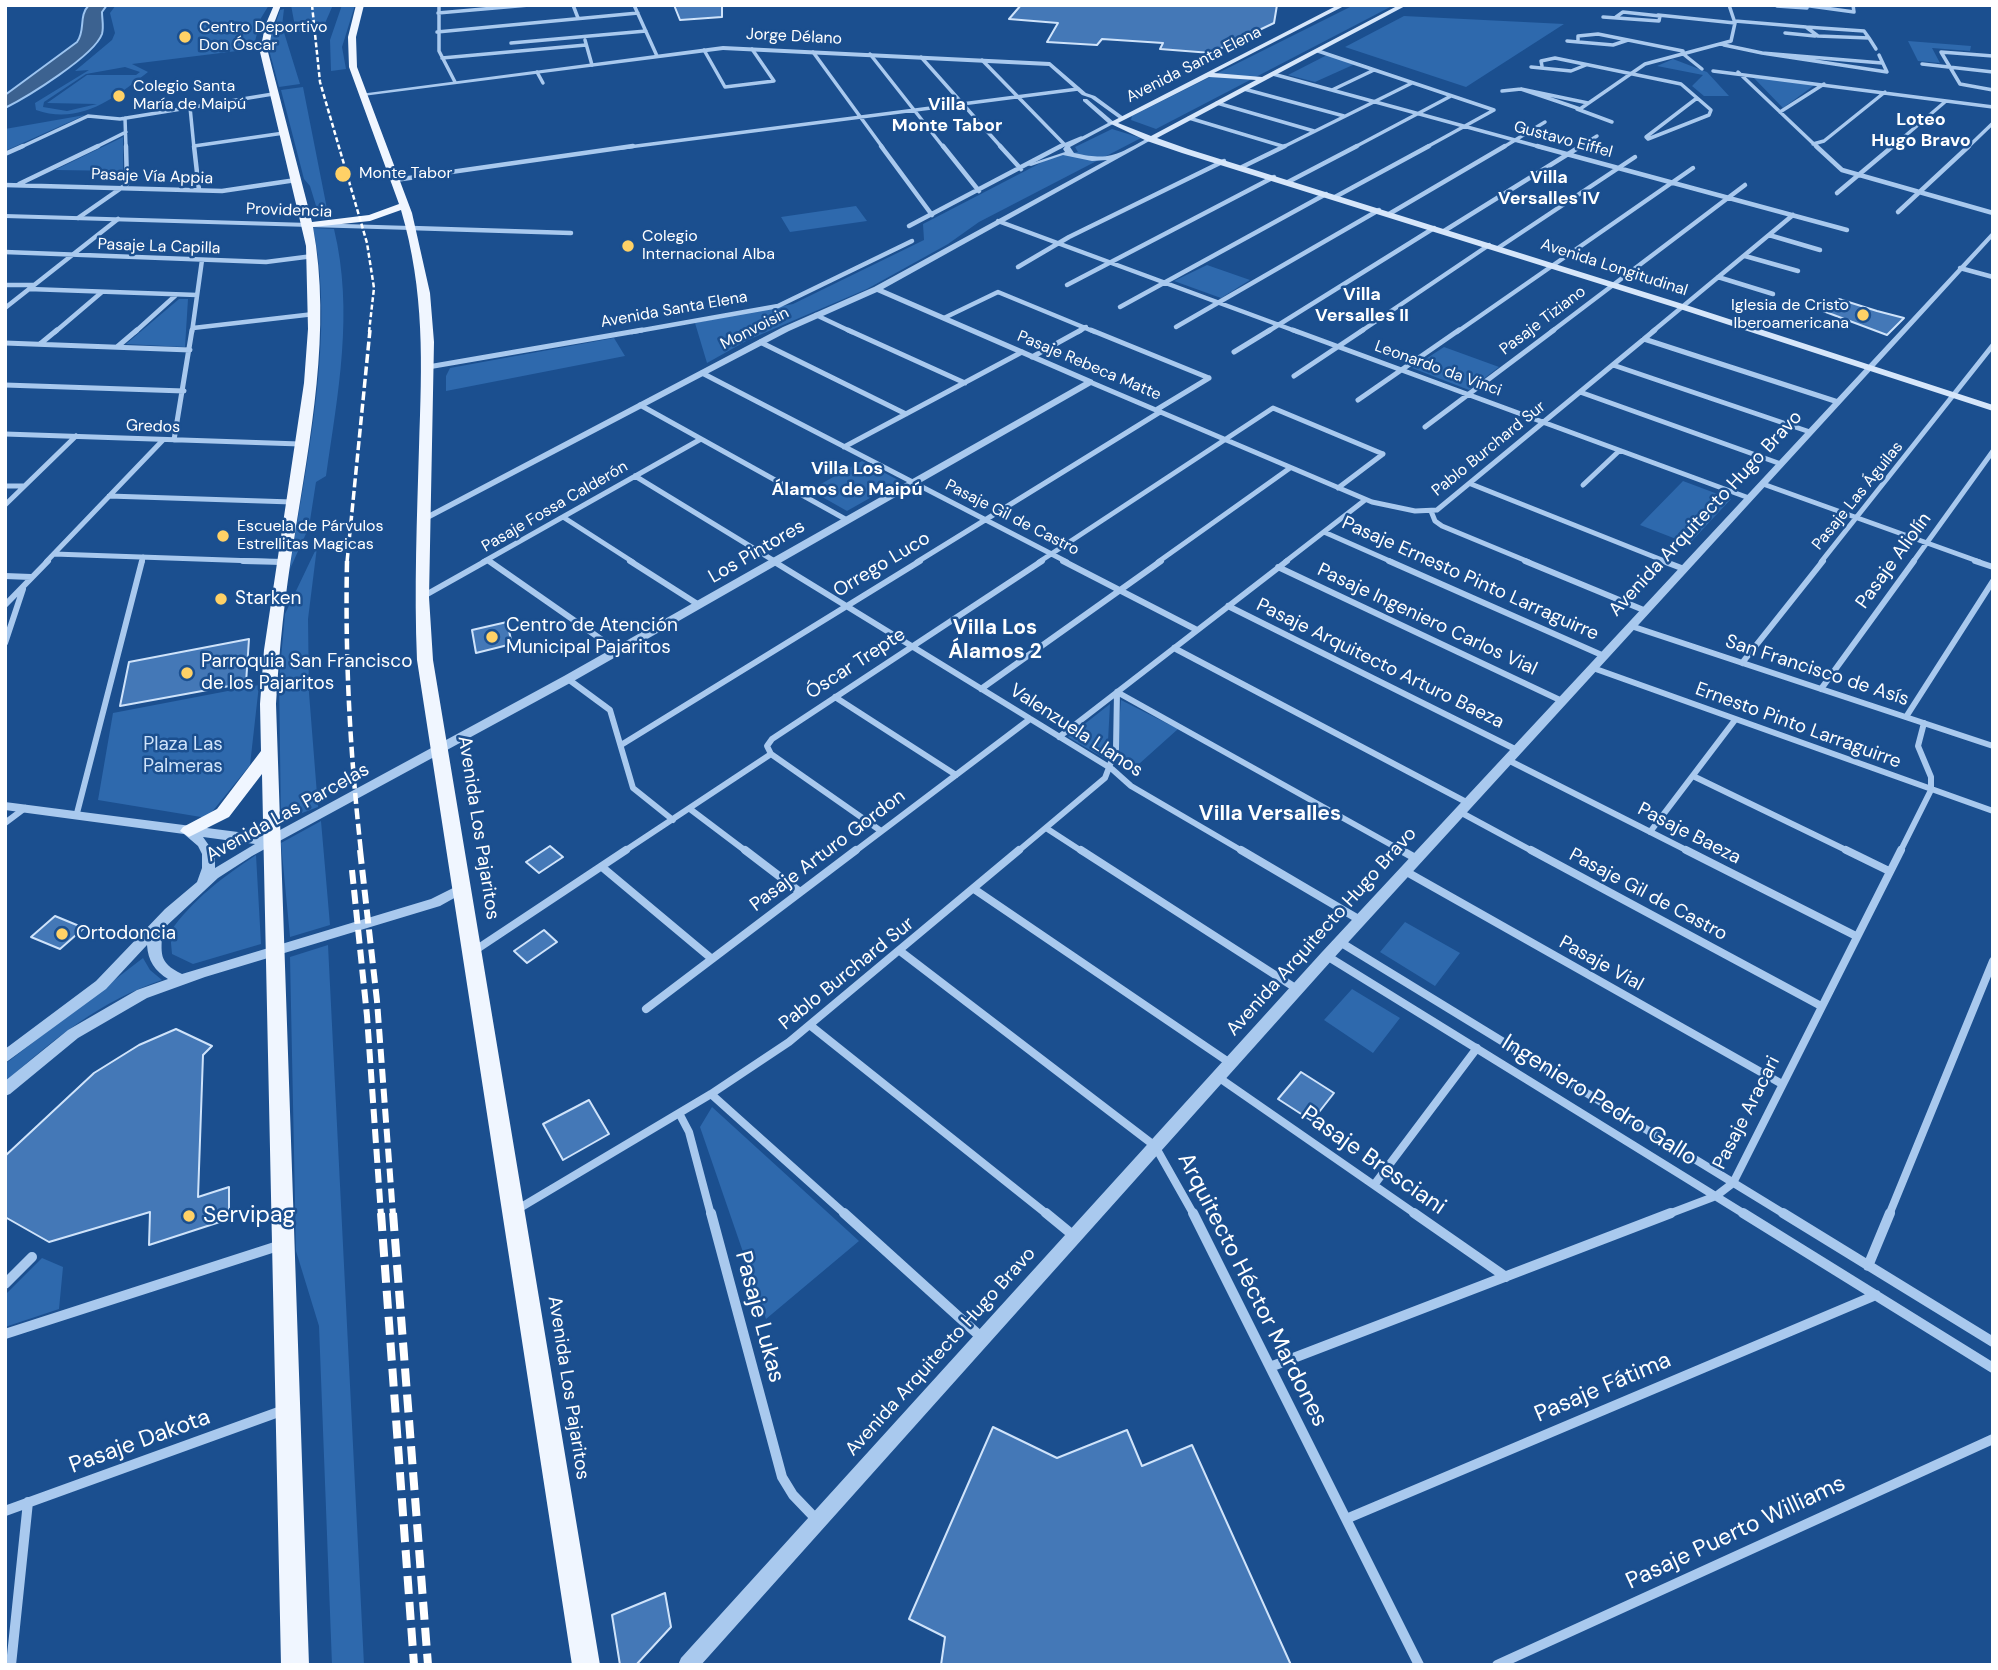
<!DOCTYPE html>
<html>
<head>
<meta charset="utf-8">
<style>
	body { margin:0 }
	#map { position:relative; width:1998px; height:1670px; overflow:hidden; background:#1b4f8f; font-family:"DM Sans",sans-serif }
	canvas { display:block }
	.frame { position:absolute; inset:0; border:7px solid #fff; pointer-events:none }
</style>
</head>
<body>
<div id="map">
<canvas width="1998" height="1670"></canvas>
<div class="frame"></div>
</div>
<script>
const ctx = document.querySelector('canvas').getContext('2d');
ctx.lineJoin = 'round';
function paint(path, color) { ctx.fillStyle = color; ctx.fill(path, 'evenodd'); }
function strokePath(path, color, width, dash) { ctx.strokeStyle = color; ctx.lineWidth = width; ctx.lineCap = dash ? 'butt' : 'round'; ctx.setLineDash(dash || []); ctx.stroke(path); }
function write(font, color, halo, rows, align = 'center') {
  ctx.font = font + ' "DM Sans",sans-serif'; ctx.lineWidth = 5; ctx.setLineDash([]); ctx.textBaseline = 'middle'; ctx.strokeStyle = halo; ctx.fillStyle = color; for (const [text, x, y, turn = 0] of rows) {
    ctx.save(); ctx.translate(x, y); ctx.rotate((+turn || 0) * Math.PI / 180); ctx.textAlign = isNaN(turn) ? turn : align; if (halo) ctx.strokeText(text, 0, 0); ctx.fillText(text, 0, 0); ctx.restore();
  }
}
paint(new Path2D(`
	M116,5H269L261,18L253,49L132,64L148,72C116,97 80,126 36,110L35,103L89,70L75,71L112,40L115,33L110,13ZM125,67L140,72L136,75H87L47,103L97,104L67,111L43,107L44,102L86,74Z
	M291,5H333L322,30L296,32Z
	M342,5H355L342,47L346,69L331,71L330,40Z
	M1354,5H1394L1156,129L1131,120L1132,116Z
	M284,9L282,26L300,84L279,87L268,46L280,10Z
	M1404,16L1564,24L1466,87L1345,47Z
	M1908,41L1971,46L1970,51L1932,48L1940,63L1918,61Z
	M1327,55L1355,64L1315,82L1288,75Z
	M1673,59L1707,72L1729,96H1704L1692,86L1703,75L1657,66Z
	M1751,75L1816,84L1783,108Z
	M303,87L329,219H320L310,186L304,179L281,90Z
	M85,115L5,151V129Z
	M1112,129L1141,138L979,222L948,244L867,289L748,340L707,363L695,323L793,304L924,240L923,224L1054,156L1078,152L1075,147Z
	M123,137V171L55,170Z
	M856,206L867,221L790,232L781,217Z
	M313,228L334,229C354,312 338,393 326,476L316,482L309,527L290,569C306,461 336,335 313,228Z
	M1207,265L1250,280L1221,298L1174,281Z
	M179,299H188L185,347L126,344Z
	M614,338L625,356L446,391V376L450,368Z
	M1444,347L1499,367L1469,390L1412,368Z
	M862,461L900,481L847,511L810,490Z
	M1683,481L1731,499L1689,544L1640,525Z
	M317,547L308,619L309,693L318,807L281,821L279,680L285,614Z
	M259,685L250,765L207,818L98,800L113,713Z
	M1121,700L1178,729L1130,772L1116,763Z
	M1110,704L1107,760L1068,737Z
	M321,821L330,925L290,937L281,843Z
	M256,855L261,944L193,964L172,954L170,932C193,899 223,877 256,855Z
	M1405,922L1460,953L1435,986L1380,952Z
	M328,945L364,1665H332L319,1326L296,1251L290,957Z
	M143,958L150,970L162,980C102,1000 52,1040 5,1082V1064Z
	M1352,989L1400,1018L1373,1053L1324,1020Z
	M712,1107L859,1241L766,1319L700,1127Z
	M42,1258L63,1267L59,1309L5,1327V1295Z`), '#2e69ad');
const water = new Path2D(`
	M89,5H107L102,12C102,19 104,27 102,34C94,56 27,97 5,108V95L77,42C86,30 78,16 89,5Z`);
paint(water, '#3c6290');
strokePath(water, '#9cc4f0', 2);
const building = new Path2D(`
	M674,5H722V17L680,20Z
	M1021,5H1277L1274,23L1211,53L1160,49L1163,43L1102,39L1097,45L1047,42L1058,23L1009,19Z
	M1839,299L1877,311L1904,318L1887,335L1823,311Z
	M507,622L512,644L476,653L472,630Z
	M249,639L246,683L120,706L129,662Z
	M550,846L563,857L539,873L526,862Z
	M55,916L84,928L60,949L31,937Z
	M544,930L557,942L527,963L514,951Z
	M176,1029L212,1046L203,1055L198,1197L229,1187V1219L149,1245L150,1212L49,1242L5,1217V1156L94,1073L139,1045Z
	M1301,1072L1334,1093L1312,1121L1278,1099Z
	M589,1100L609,1134L563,1160L543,1124Z
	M993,1427L1057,1458L1127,1430L1142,1466L1192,1445L1291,1665H941L945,1637L909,1619Z
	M665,1593L671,1627L636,1665H620L612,1615Z`);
paint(building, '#4478b7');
strokePath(building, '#cfe3fa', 2);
strokePath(new Path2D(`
	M439,5V51L455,82
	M573,5L578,18
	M634,5L657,56
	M1803,5L1854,12L1853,5
	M1777,6L1807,8
	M438,13L529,5
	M1658,15L1735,23
	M1603,17L1659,21L1660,16L1623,12L1616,17
	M1735,21L1806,27
	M1806,27L1864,31L1869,38L1818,36Z
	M437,32L638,13
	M1785,33L1815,36
	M1869,38L1876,49
	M585,40L592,65
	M1628,40L1683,51
	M1567,41L1613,45L1628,40L1598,34L1578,36V40
	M511,43L646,31
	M1724,45L1762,53
	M704,50L725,87L774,81L752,49
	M1318,51L1494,110
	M813,52L883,148
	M1682,53L1702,69
	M870,54L944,148
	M1879,55L1887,72L1762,53L1882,63
	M1993,56L1941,52L1960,84L1993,90
	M921,57L1002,148
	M442,58L586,45
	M982,60L1064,144
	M1922,64L1993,72
	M1542,66L1541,61L1555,58L1681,84L1711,110L1709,115L1648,139L1646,137L1697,98
	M1531,67L1571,71L1586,65
	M1713,71L1993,107
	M537,72L543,83
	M1738,72L1818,148
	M1273,74L1544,148
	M1244,89L1344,116
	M1332,90L1374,70
	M1502,91L1521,89
	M1217,103L1314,131
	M1588,103L1521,89L1580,109L1645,64L1731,41L1735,23L1729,5
	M190,107L194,148
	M1577,109L1612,122
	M1780,112L1824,84
	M125,118L126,148
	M1189,118L1282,146
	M1813,144L1824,141L1885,92
	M194,146L284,133
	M19,148L88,116L120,119L273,94
	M94,148L126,132
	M621,148L1078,89
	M1057,148L1081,138
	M1281,148L1412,83
	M1353,148L1451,96
	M1425,148L1494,110
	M1502,148L1545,122
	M1578,148L1597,136
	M1891,148L1946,101
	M1967,148L1993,123`), '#a9c9ee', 3.5);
strokePath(new Path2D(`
	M194,146L199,190
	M881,146L932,215
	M943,146L979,191
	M1000,146L1021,169
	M1537,146L1847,230
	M1816,146L1842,170L1993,213
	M5,154L23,146
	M1242,167L1285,146
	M395,180L633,146
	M1288,182L1357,146
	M19,184L98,146
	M5,185L222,191L296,180
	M1837,193L1893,146
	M1335,197L1429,146
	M1898,212L1969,146
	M1389,214L1505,146
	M78,218L127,184L126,146
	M998,221L1298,332
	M909,226L1061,146
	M411,228L571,233
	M1444,231L1581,146
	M1769,235L1820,250
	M1498,248L1635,157
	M5,252L266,262L313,256
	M1745,256L1798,271
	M1018,267L1069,237L1224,161
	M1960,268L1993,277
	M1718,277L1773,294
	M5,285H33
	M1067,285L1274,177
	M29,289L197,295
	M1120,307L1326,194
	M5,308L118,219
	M816,315L852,332
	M944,318L998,292L1095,332
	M1176,327L1379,210
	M193,328L314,314
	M55,332L102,292
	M135,332L176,295
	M192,332L202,260
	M632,332L778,306L912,241
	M1078,332L1086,327
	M1267,332L1434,228
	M1360,332L1489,245
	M1457,332L1693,168
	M1551,332L1745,185
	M1652,332L1793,215`), '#a9c9ee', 4.5);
strokePath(new Path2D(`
	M848,330L965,383
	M1091,330L1209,378
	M1293,330L1749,498
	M1644,339L1838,402
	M760,342L906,414
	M5,343L190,350
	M40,344L57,330
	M117,347L137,330
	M1234,352L1270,330
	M1032,357L1081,330
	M1613,365L1810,432
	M428,367L642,330
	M702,373L1067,562
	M1294,376L1363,330
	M1090,382L1372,502L1415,511L1437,510L1655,330
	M5,385L184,391
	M1580,392L1781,464
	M1358,400L1459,330
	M640,405L847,520
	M1156,410L1209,378
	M1425,427L1554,330
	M5,434L300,444
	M174,440L192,330
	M844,447L1022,352
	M635,476L776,562
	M1471,484L1667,562
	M1763,484L1980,562
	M1583,485L1619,451
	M5,486H24
	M1338,488L1383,454
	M109,496L292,502
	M5,505L76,436
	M1431,511L1435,521L1442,526L1529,562
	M563,517L633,562
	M1324,532L1392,562
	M54,554L284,562
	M488,560L491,562
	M46,562L163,440
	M142,562L143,557
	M483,562L701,439
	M917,562L1160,412
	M1039,562L1273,408L1383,454
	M1158,562L1290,468
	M1285,562L1365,500
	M1821,562L1993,345
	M1913,562L1993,451`), '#a9c9ee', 5);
strokePath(new Path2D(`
	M243,561L284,562
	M489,561L618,651
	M630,561L699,605
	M773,561L1112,769L1131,786L1244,852
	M1063,561L1197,630
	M1389,561L1604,656
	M1525,561L1646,611
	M1663,561L1684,569
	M1975,561L1993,567
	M1278,567L1562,701
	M5,576L31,577
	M422,597L486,561
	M5,605L48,561
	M1228,606L1517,750
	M1631,626L1993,746
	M5,643L23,589
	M1174,648L1468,803
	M1742,663L1823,561
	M1593,668L1993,811
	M568,679L610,710L633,788L673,820
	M981,689L1161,561
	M1821,689L1914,561
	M1117,692L1404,852
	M835,697L956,775
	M1906,717L1993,581
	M1059,737L1287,561
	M621,745L920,561
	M771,754L767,746L772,739L1042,561
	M771,754L881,831
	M1508,760L1690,852
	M1693,776L1850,852
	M690,809L747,852
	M1460,812L1534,852
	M77,813L142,561
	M5,823L25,808
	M1046,828L1083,852
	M1650,832L1735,720
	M623,852L771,754
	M854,852L1030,719
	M1017,852L1105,778L1116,749L1117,692
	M1900,852L1931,790V777L1918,746L1924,723`), '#a9c9ee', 6);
strokePath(new Path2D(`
	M745,850L800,892
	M1081,850L1297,989
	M1241,850L1360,920
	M1401,850L1417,859
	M1531,850L1821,1006
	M1686,850L1856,936
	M1846,850L1889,871
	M602,867L712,959
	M1405,871L1782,1084
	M974,889L1230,1063
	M1340,942L1786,1215
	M474,951L626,850
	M900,951L1155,1146L1194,1215
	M1327,956L1746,1215
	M646,1009L856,850
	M811,1026L1048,1215
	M1218,1077L1417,1215
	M711,1094L846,1215
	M679,1113L689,1132L711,1215
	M1374,1185L1477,1048
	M518,1209L711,1094L789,1042L1019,850
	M1666,1215L1716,1196L1733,1183L1901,850
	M1889,1215L1993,961`), '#a9c9ee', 8);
strokePath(new Path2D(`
	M711,1213L782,1477L793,1495L816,1519
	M844,1213L981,1337
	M1046,1213L1074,1236
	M1193,1213L1419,1665
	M1414,1213L1506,1277
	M1743,1213L1993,1368
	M1783,1213L1993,1342
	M1868,1266L1890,1213
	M5,1284L32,1257
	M5,1334L281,1245
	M1270,1367L1671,1213
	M5,1511L284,1410
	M1346,1519L1876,1295
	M11,1665L28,1502
	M1497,1665L1993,1439`), '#a9c9ee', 10);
paint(new Path2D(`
	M723,46L1050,62L1086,93L1095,96L1125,118L1120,119L1091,98L1082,95L1049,66L723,50L363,96L360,94Z
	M1083,99H1087L1115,123L1070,147L1074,153C1111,161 1116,155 1148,138L1153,139L883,289L1093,380V384L572,682L252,856L218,878L162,930C162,953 157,962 182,974L431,899L461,884L465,886L467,889L465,892L440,906L205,977L147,998L78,1038L10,1094L5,1096V1081L68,1030L137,990L168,979C155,971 148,961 147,945L106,989L5,1063V1049L96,981L165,909L197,882L202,868V854L198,846L184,834L5,810V802L269,836L564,676L1084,382L877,292L789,331L428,520H422L420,518L783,327L874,287L1107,160L1092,161L1063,155L1031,166L1026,165L1065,152L1063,149L1066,145L1108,123L1083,101ZM203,837L255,844L215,868V854Z
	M5,214L411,226L414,228L411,230L5,218Z
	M1993,231V237L1332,960L701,1665H678L681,1658L1322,952Z`), '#a9c9ee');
paint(new Path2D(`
	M1338,5H1346L1214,73L1262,77L1399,5H1407L1157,138L1188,149L1686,305L1993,405V411L1680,309L1182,153L1147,141L1109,123ZM1209,77L1256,80L1151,136L1118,123Z`), '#d6e6fa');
paint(new Path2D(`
	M274,5H281L273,26L268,52L312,222L369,215L399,204L349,67L348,37L356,5H364L356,37L357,67L412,213L430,293L434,342L429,597L433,660L600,1665H572L417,660C414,589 417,518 419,447C422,364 425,292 401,210L370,221L313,227C332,330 310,438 294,540C285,594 279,649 276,704L309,1665H281L262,774L229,817L189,837L180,831L183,827L217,809L261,751L260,704L264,650L304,383L308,329L306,246L260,52L265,26Z`), '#f0f6ff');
strokePath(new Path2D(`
	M312,5L320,82L367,243L374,288L369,332`), '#fff', 2.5, [5, 2.5]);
strokePath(new Path2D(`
	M347,562L370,330`), '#fff', 3.5, [9, 3.5]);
strokePath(new Path2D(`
	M347,561C345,661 350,752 361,852`), '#fff', 4.5, [11, 4.5]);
strokePath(new Path2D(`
	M360,850L377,1001L393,1215
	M352,870L367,1016L381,1215`), '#fff', 6, [14, 6]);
strokePath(new Path2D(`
	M381,1213L414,1665
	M393,1213L428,1665`), '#fff', 8, [18, 8]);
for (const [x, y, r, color] of [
	[185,37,7,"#ffd166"],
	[119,96,7,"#ffd166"],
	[343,174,9,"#ffd166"],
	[628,246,7,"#ffd166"],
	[1863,315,7,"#ffd166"],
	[223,536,7,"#ffd166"],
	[221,599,7,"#ffd166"],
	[492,637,7,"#ffd166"],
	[187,673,7,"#ffd166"],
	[62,934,7,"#ffd166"],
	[189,1216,7,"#ffd166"]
]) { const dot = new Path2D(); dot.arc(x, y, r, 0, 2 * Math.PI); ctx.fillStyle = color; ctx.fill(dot); strokePath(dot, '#1b4f8f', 2.5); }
write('16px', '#fff', '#1b4f8f', [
	["Centro Deportivo",199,28],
	["Don Óscar",199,46],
	["Colegio Santa",133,87],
	["María de Maipú",133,105],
	["Monte Tabor",359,174],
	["Colegio",642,237],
	["Internacional Alba",642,255],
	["Iglesia de Cristo",1849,306,"right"],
	["Iberoamericana",1849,324,"right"],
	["Escuela de Párvulos",237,527],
	["Estrellitas Magicas",237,545]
], 'left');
write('16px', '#fff', '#1b4f8f', [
	["Jorge Délano",794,37,3],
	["Avenida Santa Elena",1194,65,-27],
	["Gustavo Eiffel",1563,140,15],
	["Pasaje Vía Appia",152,177,2],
	["Providencia",289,211,2],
	["Pasaje La Capilla",159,247,2],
	["Avenida Longitudinal",1614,268,18],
	["Avenida Santa Elena",674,310,-10],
	["Pasaje Tiziano",1543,321,-37],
	["Monvoisin",755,329,-27],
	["Pasaje Rebeca Matte",1089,366,23],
	["Leonardo da Vinci",1438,369,20],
	["Gredos",153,427,2],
	["Pablo Burchard Sur",1489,449,-39],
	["Pasaje Las Águilas",1858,496,-51],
	["Pasaje Fossa Calderón",555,507,-30],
	["Pasaje Gil de Castro",1012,518,27]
]);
write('bold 18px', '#fff', '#1b4f8f', [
	["Villa",947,105],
	["Monte Tabor",947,126],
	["Loteo",1921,120],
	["Hugo Bravo",1921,141],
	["Villa",1549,178],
	["Versalles IV",1549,199],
	["Villa",1362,295],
	["Versalles II",1362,316],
	["Villa Los",847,469],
	["Álamos de Maipú",847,490]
]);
write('19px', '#fff', '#1b4f8f', [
	["Avenida Arquitecto Hugo Bravo",1706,514,-47],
	["Los Pintores",757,552,-30],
	["Pasaje Aliolín",1894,561,-54],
	["Orrego Luco",882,565,-31],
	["Pasaje Ernesto Pinto Larraguirre",1470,579,24],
	["Pasaje Ingeniero Carlos Vial",1427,620,25],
	["Óscar Trepte",856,664,-33],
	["Pasaje Arquitecto Arturo Baeza",1380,664,26],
	["San Francisco de Asís",1817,671,18],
	["Ernesto Pinto Larraguirre",1798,726,20],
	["Valenzuela Llanos",1076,731,33],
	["Avenida Las Parcelas",288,813,-29],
	["Avenida Los Pajaritos",478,828,81],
	["Pasaje Baeza",1689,834,27],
	["Pasaje Arturo Gordon",828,851,-37],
	["Pasaje Gil de Castro",1648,895,28],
	["Avenida Arquitecto Hugo Bravo",1322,932,-48],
	["Pasaje Vial",1601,964,29],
	["Pablo Burchard Sur",847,974,-39],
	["Pasaje Aracari",1747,1113,-63],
	["Avenida Arquitecto Hugo Bravo",941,1352,-48],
	["Avenida Los Pajaritos",568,1388,81]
]);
write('19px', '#fff', '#1b4f8f', [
	["Starken",235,599],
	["Centro de Atención",506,626],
	["Municipal Pajaritos",506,648],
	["Parroquia San Francisco",201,662],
	["de los Pajaritos",201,684],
	["Ortodoncia",76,934]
], 'left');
write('19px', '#cfe3fa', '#1b4f8f', [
	["Plaza Las",183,745],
	["Palmeras",183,767]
]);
write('bold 21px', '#fff', '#1b4f8f', [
	["Villa Los",995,628],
	["Álamos 2",995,652],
	["Villa Versalles",1270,814]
]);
write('23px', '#fff', '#1b4f8f', [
	["Ingeniero Pedro Gallo",1599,1101,32],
	["Pasaje Bresciani",1373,1161,35],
	["Arquitecto Héctor Mardones",1252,1290,63],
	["Pasaje Lukas",759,1317,75],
	["Pasaje Fátima",1603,1388,-23],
	["Pasaje Dakota",140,1442,-20],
	["Pasaje Puerto Williams",1736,1533,-25]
]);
write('23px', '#fff', '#1b4f8f', [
	["Servipag",203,1216]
], 'left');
</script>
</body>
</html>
